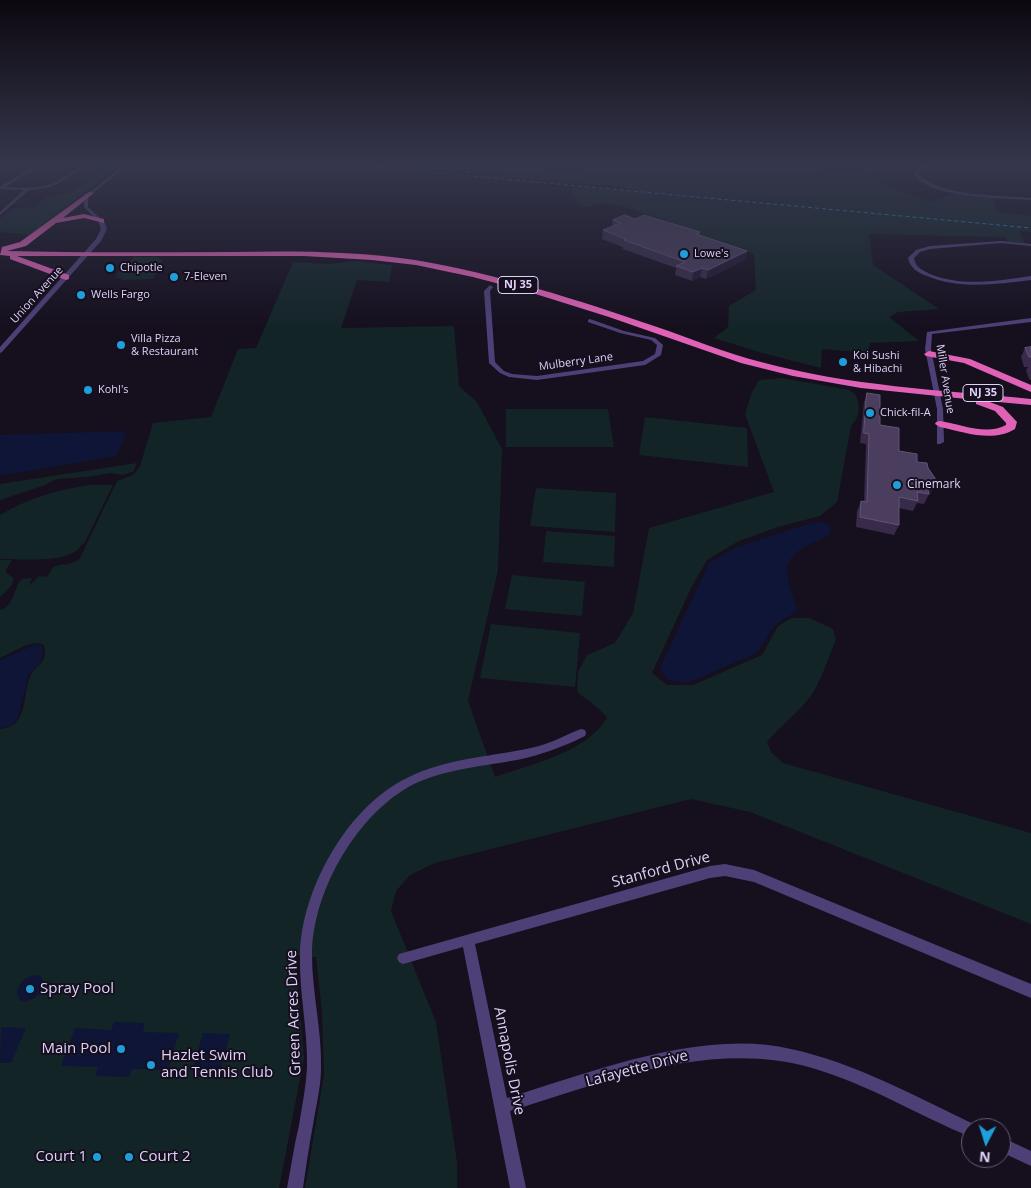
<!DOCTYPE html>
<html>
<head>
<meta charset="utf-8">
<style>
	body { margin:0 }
	#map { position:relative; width:1031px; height:1188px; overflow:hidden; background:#150f1e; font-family:"Open Sans",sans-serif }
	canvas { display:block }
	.north { position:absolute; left:961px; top:1118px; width:50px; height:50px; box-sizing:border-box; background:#150f1e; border:1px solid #665d76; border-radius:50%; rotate:185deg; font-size:14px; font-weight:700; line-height:20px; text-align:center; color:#dfd2f9 }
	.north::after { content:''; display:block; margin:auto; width:18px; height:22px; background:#1e9eda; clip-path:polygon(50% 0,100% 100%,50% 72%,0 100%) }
</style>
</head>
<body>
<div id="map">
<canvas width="1031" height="1188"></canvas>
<div class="north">N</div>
</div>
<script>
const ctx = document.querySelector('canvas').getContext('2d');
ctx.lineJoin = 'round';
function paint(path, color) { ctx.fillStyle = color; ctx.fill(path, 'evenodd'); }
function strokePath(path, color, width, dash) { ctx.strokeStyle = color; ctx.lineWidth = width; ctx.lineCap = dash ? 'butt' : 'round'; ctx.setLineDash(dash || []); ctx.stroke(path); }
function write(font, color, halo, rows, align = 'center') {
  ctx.font = font + ' "Open Sans",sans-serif'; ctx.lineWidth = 4; ctx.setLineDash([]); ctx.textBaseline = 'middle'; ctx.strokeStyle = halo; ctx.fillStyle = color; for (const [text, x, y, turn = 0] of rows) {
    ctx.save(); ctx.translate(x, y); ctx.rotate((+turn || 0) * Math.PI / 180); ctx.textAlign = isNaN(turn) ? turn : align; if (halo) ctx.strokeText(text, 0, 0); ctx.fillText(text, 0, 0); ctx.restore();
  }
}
paint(new Path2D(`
	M374,164H538C550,173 569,173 584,172L586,164H810L811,168L862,172L858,164H875L871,175L887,186L932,202L959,191L992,195L997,212L1031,216V232L1019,231L1026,244L1009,243L1005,237L869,234L873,265L939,309L898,312L889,317L919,341L870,343L868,353L822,349L821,368L762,353L714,338L728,327L729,306L756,290L754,254L712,240L674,223L616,204L599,203L582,208L571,193L573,187L642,192L621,187Z
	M110,165H119L30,235L0,232V218L14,208L35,207L45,198L73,192Z
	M134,257H158L163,261L153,279L121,280L122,278H113L117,276L116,275L121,268H124Z
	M355,261L392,265L389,282L357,280L341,328L454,326L459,386L477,402L502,449L498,570L468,701L495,777C531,764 586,753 607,718C599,707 588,701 577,692L578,672L587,655L615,643L633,613L649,528L774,492L745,414L752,392L759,380L782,378L849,390L855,394C861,405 860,417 851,426L837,502L820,516L778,527L739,541L707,560L692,586L652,673L667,685H693L762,655L778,626L792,618H809L833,629L836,639C829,656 821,682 810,697C797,714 780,726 767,742L772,753L783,763L1031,833V924L750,812L691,799L435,863L410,875L396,891L391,911L436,1022L457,1162V1188H305L324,1075L322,1012L316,957L295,956L304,1058L279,1188H0V729C7,728 13,727 17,721C27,709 24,689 31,675C36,663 48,666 44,645C33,638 11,653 0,658V610C15,606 13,588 22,579L32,578L29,586L39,576L47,577L53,567L63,564L66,565L79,560L117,481L133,475L140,466L153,423L211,417L238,349L256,348L293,262L328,264Z
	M506,409H608L614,447H506Z
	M645,417L747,428L748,467L639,455Z
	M137,463L133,472L122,475L111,473L88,477L56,479L45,485L0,500V484Z
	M91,485H113L84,544L81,545C72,564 21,559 0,559V515C28,498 59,489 91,485Z
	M536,488L616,493L615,532L530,526Z
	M546,531L615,536L614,567L543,562Z
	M0,560H12L5,572L14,578L12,585L0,597Z
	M512,575L585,582L582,616L505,609Z
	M491,624L580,633L575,687L480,678Z`), '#132427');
paint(new Path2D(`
	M123,431L126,434L118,453L115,456L0,476V435Z
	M822,522L829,525L831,531L827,537C780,555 781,565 798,610L774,626L757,653L687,683L668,680L660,668L709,563L736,547L812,523Z
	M37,644L43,646L41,661L37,667L29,673L18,718L11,726L0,728V660Z
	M37,975L41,976L44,982C42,994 34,1002 21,1001L17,995C17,983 25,976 37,975Z
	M114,1022L145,1023L143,1032L179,1033L168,1070L132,1069L129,1077L95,1076L98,1067L61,1066L75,1028L111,1030Z
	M1,1027L26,1028L11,1063H0Z
	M203,1033L230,1034L220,1072L192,1071Z`), '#0f1537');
paint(new Path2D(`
	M37,164H42L6,187C22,188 39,189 54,183C64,178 79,164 89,164L57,184L47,188L29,190L0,215V212L24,190L1,189L0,187Z
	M125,164H129L88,197V207L103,221L99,222L84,207V197Z
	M548,164H552V166L549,167Z
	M928,164H935L922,168L918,174C943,198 998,195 1031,198V200C1003,198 945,198 922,182C919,180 916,177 914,174L920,166Z
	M1001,241L1031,244V246L1001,243L930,249L920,252L914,258C915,267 922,270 930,274C962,287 997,281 1031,276V280C996,284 961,290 927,276C918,273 910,268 908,258L916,250L930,246Z
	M490,285L493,287L490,291L495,362L504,371L512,374L537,376L643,361L655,354L657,345L651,340L620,333L588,322V320L590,319L624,331L655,338L663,345L661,355L645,365L537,380L509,377L500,373L489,363L484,291Z
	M1031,318V322L932,334L931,349L943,409L944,442L940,444H937V409L925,349L927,332Z
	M581,729L585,730L586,733L585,736C563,747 541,755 517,760C483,766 446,769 414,784C357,813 312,892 312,955C312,993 322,1030 321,1068C321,1087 316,1106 313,1125C309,1146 306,1167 303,1188H287C291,1167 294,1146 299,1125C302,1106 306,1087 307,1068C308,1030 299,993 300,955C301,890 347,807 407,778C448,757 495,757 539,746C554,742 567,734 581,729Z
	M725,864L754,870L1031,984V998L754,882L725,876L710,878L475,944L507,1098C592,1072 702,1028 791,1049C856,1063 916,1097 976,1125L977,1128H971V1137C917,1115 868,1084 812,1068C710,1039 606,1082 510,1111L526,1188H510L463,947L403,964L399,962L397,958L399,954L710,866Z
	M1001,1137L1031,1151V1166L1001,1152Z`), '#4e4077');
paint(new Path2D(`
	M101,219L104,221L107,229L101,241L2,352L0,353V347L96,239L101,229L98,221Z`), '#4e4077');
paint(new Path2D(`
	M89,192L94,193L63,218L84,214L104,219V223L84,218L56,223L26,246L7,251C82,253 157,252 232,252C294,251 355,251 415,260C498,274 578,300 657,327C692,339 726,353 761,362C849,386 941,390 1031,399V405L987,401L1003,407L1017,422L1015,429C992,443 964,432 940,427L935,424L936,422L940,421C960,424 987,436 1006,425V423L995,411L976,404V400L861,388L793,376L741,363L609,317L526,291L473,277L416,265L372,260L304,256H17L69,275V279L66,280L10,259V256L0,255L2,247L20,242Z
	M929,351L970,359L1031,385V392L964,363L926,356L924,354Z`), '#e062b6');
strokePath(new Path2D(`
	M341,164L1031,228`), '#1e9eda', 1, [4, 3]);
paint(new Path2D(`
	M635,219L700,232V235L747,251L745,260L706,279L700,277L692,281L675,275L676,268L623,249V247L602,239L603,230L612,227L613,220Z
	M1031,347V380L1029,379L1026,370L1028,367H1024L1021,357L1025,348Z
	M867,393L880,425L899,451L928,468L935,483L931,493L928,496L924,504L917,503L913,511L899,508V525L894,535L856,527L857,511L861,501L864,502L866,444L860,443L864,402Z`), '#382b4a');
paint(new Path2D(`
	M747,251L745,260L706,279L708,270Z
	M702,268L700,277L692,281L693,272Z
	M935,483L931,493L928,496L929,494L928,490Z`), '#221831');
const building = new Path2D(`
	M625,215L635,219L644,215L700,232L696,234L747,251L708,270L702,268L693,272L676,266L685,262L624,240L626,239L603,230L621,223L613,220Z
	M1031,347V357H1029L1025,348Z
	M867,393L880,395V425L899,428V451L917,454V462L927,463L928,468L935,478V483L928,490L929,494L917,492L918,501L899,497V525L860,517L861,501L867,502L869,434L864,433Z`);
paint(building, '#4a3d5d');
strokePath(building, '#615475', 1);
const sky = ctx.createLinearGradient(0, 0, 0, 330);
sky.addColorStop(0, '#0c0810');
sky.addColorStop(0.5, '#35374c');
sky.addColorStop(1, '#35374c00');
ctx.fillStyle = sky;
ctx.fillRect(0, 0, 1031, 330);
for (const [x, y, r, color] of [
	[684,254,5,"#1e9eda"],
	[110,268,5,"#1e9eda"],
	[174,277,5,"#1e9eda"],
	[81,295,5,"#1e9eda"],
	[121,345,5,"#1e9eda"],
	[843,362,5,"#1e9eda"],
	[88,390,5,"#1e9eda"],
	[870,413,5,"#1e9eda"],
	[897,485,5,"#1e9eda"],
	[30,989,5,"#1e9eda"],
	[121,1049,5,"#1e9eda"],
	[151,1065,5,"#1e9eda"],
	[97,1157,5,"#1e9eda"],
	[129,1157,5,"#1e9eda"]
]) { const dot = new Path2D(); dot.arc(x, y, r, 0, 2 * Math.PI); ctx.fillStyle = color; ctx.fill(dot); strokePath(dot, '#150f1e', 2); }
write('11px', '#dfd2f9', '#150f1e', [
	["Lowe's",694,254],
	["Chipotle",120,268],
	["7-Eleven",184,277],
	["Wells Fargo",91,295],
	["Villa Pizza",131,339],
	["& Restaurant",131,352],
	["Koi Sushi",853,356],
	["& Hibachi",853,369],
	["Kohl's",98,390],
	["Chick-fil-A",880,413]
], 'left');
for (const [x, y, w] of [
	[518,285,40],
	[983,393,40]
]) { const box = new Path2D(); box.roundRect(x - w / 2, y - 8.5, w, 17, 4); ctx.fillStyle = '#150f1e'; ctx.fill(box); strokePath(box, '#dfd2f9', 1); }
write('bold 11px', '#dfd2f9', null, [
	["NJ 35",518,285],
	["NJ 35",983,393]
]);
write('11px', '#dfd2f9', '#150f1e', [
	["Union Avenue",37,295,-48],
	["Mulberry Lane",576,362,-8],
	["Miller Avenue",945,379,81]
]);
write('12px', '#dfd2f9', '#150f1e', [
	["Cinemark",907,485]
], 'left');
write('15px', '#dfd2f9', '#150f1e', [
	["Stanford Drive",661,870,-15],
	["Green Acres Drive",294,1013,-92],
	["Annapolis Drive",509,1061,79],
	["Lafayette Drive",637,1069,-15]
]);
write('15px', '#dfd2f9', '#150f1e', [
	["Spray Pool",40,989],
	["Main Pool",111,1049,"right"],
	["Hazlet Swim",161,1056],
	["and Tennis Club",161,1073],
	["Court 1",87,1157,"right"],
	["Court 2",139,1157]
], 'left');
</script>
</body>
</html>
